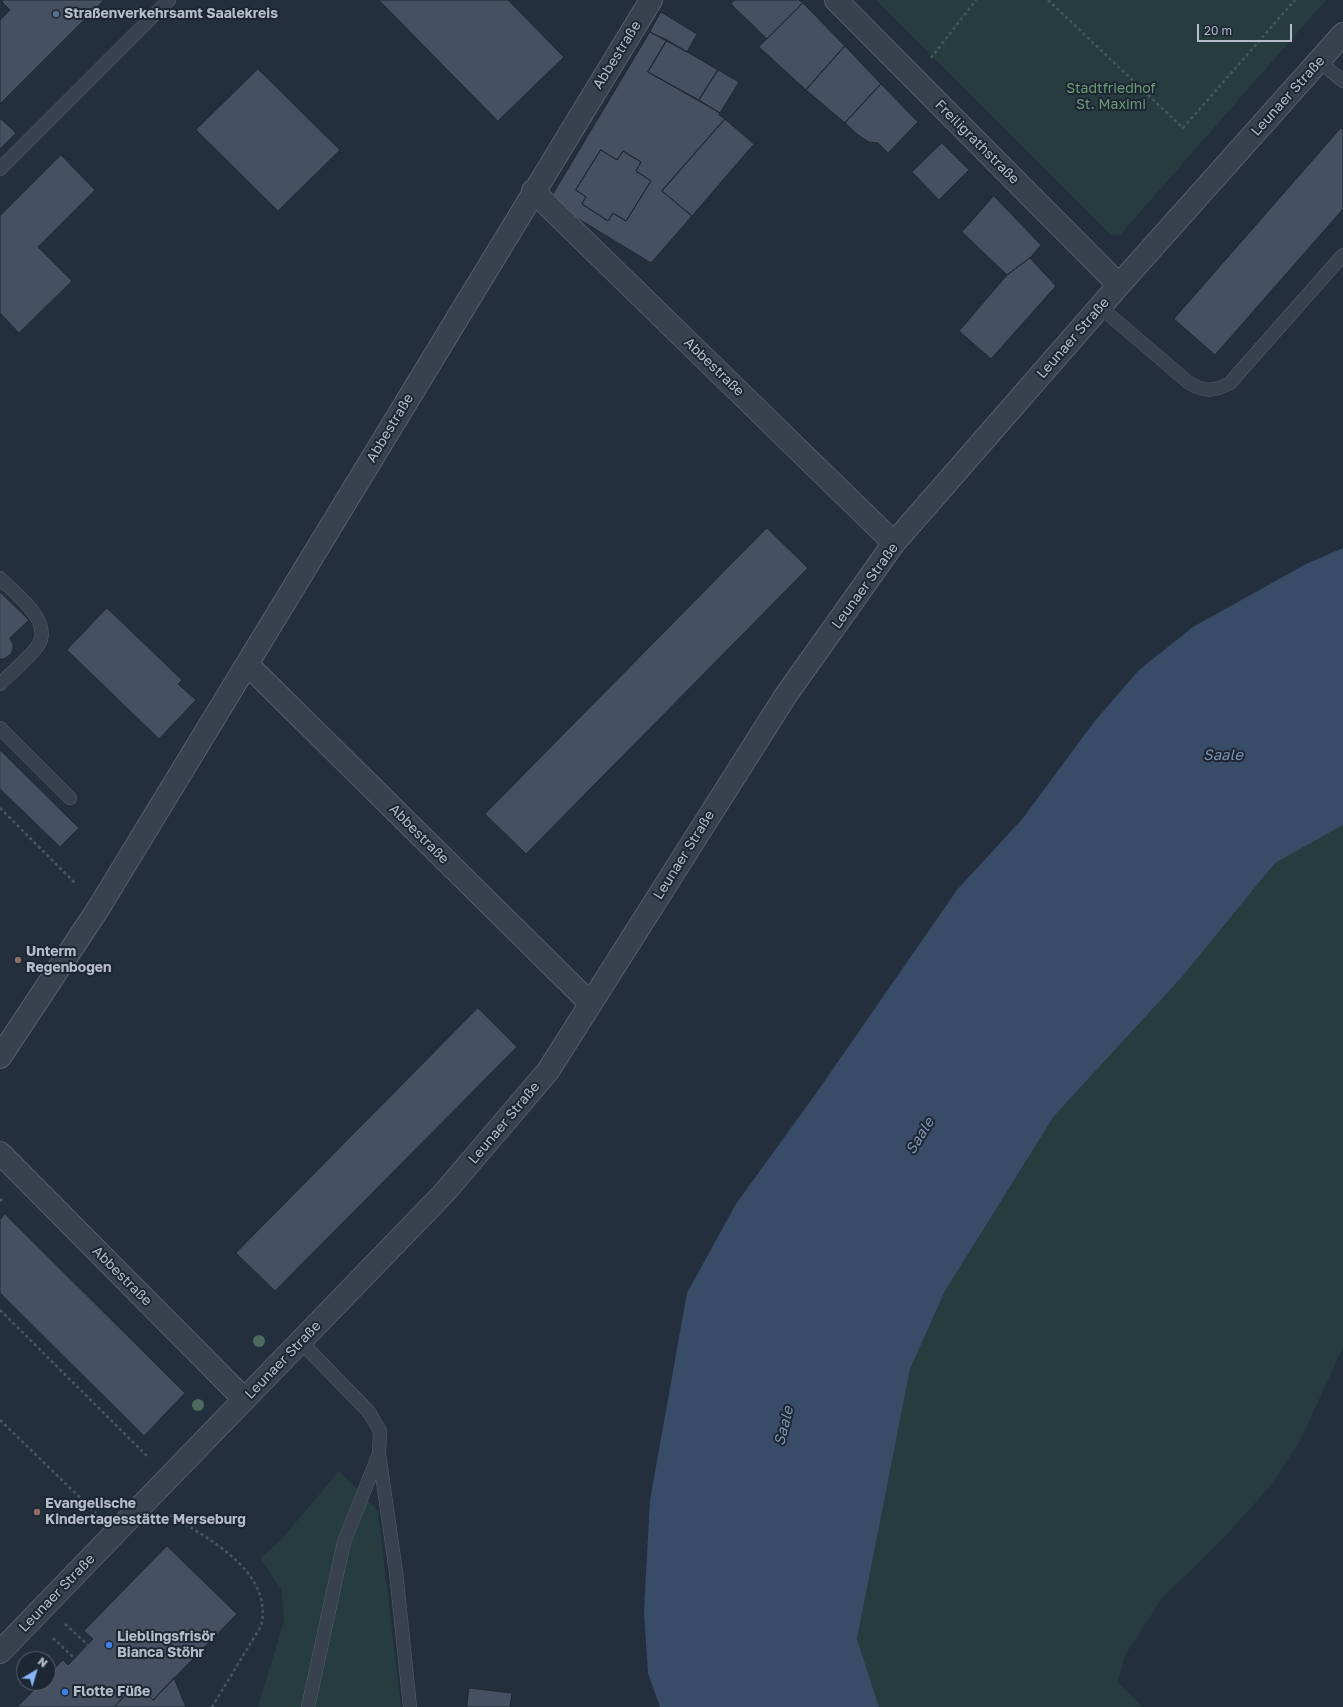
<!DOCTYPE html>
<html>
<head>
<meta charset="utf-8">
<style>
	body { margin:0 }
	#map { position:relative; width:1343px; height:1707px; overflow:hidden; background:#242f3e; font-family:"Golos Text",sans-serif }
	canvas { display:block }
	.north { position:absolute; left:16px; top:1651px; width:40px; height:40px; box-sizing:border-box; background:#1d2633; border:1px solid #59626f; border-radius:50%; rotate:38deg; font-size:11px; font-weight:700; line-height:16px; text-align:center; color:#b4bcc9 }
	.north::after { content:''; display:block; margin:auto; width:14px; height:18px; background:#8ab4f8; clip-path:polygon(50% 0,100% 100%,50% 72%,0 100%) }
	.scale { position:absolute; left:1197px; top:24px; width:95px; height:18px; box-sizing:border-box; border:2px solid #b4bcc9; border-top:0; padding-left:5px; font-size:12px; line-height:14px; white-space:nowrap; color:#b4bcc9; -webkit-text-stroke:3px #1d2633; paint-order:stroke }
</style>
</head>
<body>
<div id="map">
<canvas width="1343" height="1707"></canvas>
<div class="north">N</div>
<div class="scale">20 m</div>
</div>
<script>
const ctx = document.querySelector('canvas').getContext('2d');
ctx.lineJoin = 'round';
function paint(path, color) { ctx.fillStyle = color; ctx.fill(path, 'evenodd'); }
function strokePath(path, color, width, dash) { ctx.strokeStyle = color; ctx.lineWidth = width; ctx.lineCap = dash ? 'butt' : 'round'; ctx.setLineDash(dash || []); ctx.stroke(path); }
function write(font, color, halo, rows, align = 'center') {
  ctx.font = font + ' "Golos Text",sans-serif'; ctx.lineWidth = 4; ctx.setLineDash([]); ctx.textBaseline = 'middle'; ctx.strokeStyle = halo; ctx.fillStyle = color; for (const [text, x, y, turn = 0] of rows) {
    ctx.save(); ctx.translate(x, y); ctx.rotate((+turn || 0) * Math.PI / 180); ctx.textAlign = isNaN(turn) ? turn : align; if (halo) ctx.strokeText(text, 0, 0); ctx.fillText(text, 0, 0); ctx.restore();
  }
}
paint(new Path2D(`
	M876,0H1326L1121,234L1111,235Z
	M1343,825V1347L1301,1439L1271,1485L1223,1539L1163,1597L1125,1655L1118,1682L1142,1707H879L857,1639L910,1368L945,1291L1054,1116L1181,978L1275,863Z
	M339,1471L378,1511L401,1707H258L284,1621L281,1589L260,1558L280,1541Z`), '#263c3f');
paint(new Path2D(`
	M1343,548V825L1275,863L1181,978L1054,1116L945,1291L910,1369L857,1639L879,1707H660L648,1673L644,1612L650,1500L687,1293L736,1204L817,1092L957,890L1023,818L1094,722L1139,670L1193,627L1306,564Z`), '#394c67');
const building = new Path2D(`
	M4,0H104L0,104V20L10,10L2,2Z
	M379,0H508L564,57L498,121Z
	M735,0H799L803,3L767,39L731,4Z
	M803,3L845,46L806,90L759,47Z
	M661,12L697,34L687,52L650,32Z
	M650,32L667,40L648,72L720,113L719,115L725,119L662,191L692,216L651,263L549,201ZM601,150L617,160L623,151L641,162L636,171L651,181L626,221L613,213L608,221L582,204L586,197L576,190Z
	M667,40L718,70L699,100L648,72Z
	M845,46L881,84L845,123L806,90Z
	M258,69L340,150L278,211L196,130Z
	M718,70L739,82L720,113L699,100Z
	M881,84L918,122L888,153L878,143L869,142L858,135L845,123Z
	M0,118L16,133L0,149Z
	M725,119L754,144L692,216L662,191Z
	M1341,128L1343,130V209L1215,355L1174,319Z
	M942,143L969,170L939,200L912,172Z
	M601,150L617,160L623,151L641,162L636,171L651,181L626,221L613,213L608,221L582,204L586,197L576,190Z
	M61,155L95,190L38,247L72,281L19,333L0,313V216Z
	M994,196L1041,245L1030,258L1007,275L962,232Z
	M1030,258L1056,286L991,359L959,331L1007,275Z
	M767,528L808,568L526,854L485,814Z
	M0,592L29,620L10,638L13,644V649L11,654L4,659H0Z
	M107,608L182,680L178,684L196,700L159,739L67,650Z
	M0,750L79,828L60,847L0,789Z
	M478,1008L517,1047L275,1291L236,1253Z
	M5,1214L185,1393L144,1436L0,1293V1220Z
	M167,1546L237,1614L153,1700L136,1684L114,1707H17L41,1683H48V1675L63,1660L68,1665L93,1639L84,1631Z
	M174,1678L186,1707H114L136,1684L153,1700Z
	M469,1688L512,1693L510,1707H467Z`);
paint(building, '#455162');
strokePath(building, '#1f2835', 1);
const lane = new Path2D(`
	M1319,61L1343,81
	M0,169L169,0
	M1100,307L1188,382C1203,392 1214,392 1230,383L1343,255
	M0,578C15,594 52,620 39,644C32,655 10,674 0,684
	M0,728L70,798
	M301,1342L369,1412L380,1431L379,1454L344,1542L308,1707
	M379,1454L396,1572L410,1707`);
const street = new Path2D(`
	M836,0L1119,285
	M533,191L894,543
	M248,665L590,1003
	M0,1057L98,909L651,0
	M0,1153L244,1399
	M0,1652L444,1193L548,1071L786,695L894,543L1119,285L1343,34`);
strokePath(lane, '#565f6c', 14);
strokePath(street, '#565f6c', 24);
strokePath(new Path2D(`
	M1048,0L1183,128L1295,0
	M931,58L976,0
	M0,808L75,883
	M0,1201L4,1197
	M0,1310L149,1458
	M0,1420L96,1513
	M170,1515C209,1539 274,1572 261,1626L212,1707
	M65,1624L88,1645
	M53,1638L74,1658`), '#44595c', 2.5, [3, 3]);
strokePath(lane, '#38414e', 13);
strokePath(street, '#38414e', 22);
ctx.fillStyle = '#4b6a5d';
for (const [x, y] of [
	[259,1341],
	[198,1405]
]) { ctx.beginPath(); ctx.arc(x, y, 6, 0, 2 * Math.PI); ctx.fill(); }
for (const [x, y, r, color] of [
	[56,14,4,"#5c6f8a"],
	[18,960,4,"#8d6e63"],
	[37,1512,4,"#8d6e63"],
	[109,1645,4,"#3f7fe0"],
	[65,1692,4,"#3f7fe0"]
]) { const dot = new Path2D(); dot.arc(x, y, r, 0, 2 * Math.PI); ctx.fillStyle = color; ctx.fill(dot); strokePath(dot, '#1d2633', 1.5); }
write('bold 14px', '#b4bcc9', '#1d2633', [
	["Straßenverkehrsamt Saalekreis",64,14],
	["Unterm",26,952],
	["Regenbogen",26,968],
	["Evangelische",45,1504],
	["Kindertagesstätte Merseburg",45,1520],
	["Lieblingsfrisör",117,1637],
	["Bianca Stöhr",117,1653],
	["Flotte Füße",73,1692]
], 'left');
write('14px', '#b4bcc9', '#1d2633', [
	["Abbestraße",617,55,-58],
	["Leunaer Straße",1288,96,-48],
	["Freiligrathstraße",977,142,45],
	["Leunaer Straße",1073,338,-49],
	["Abbestraße",714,367,44],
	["Abbestraße",390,428,-59],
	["Leunaer Straße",865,586,-54],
	["Abbestraße",419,834,45],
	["Leunaer Straße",684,855,-58],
	["Leunaer Straße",504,1123,-50],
	["Abbestraße",122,1276,45],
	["Leunaer Straße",283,1360,-46],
	["Leunaer Straße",57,1593,-46]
]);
write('14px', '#6b9a76', '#1d2633', [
	["Stadtfriedhof",1111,89],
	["St. Maximi",1111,105]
]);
write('italic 15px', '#7c92b1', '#1d2633', [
	["Saale",1223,755],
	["Saale",920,1136,-58],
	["Saale",784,1426,-76]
]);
</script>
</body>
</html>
